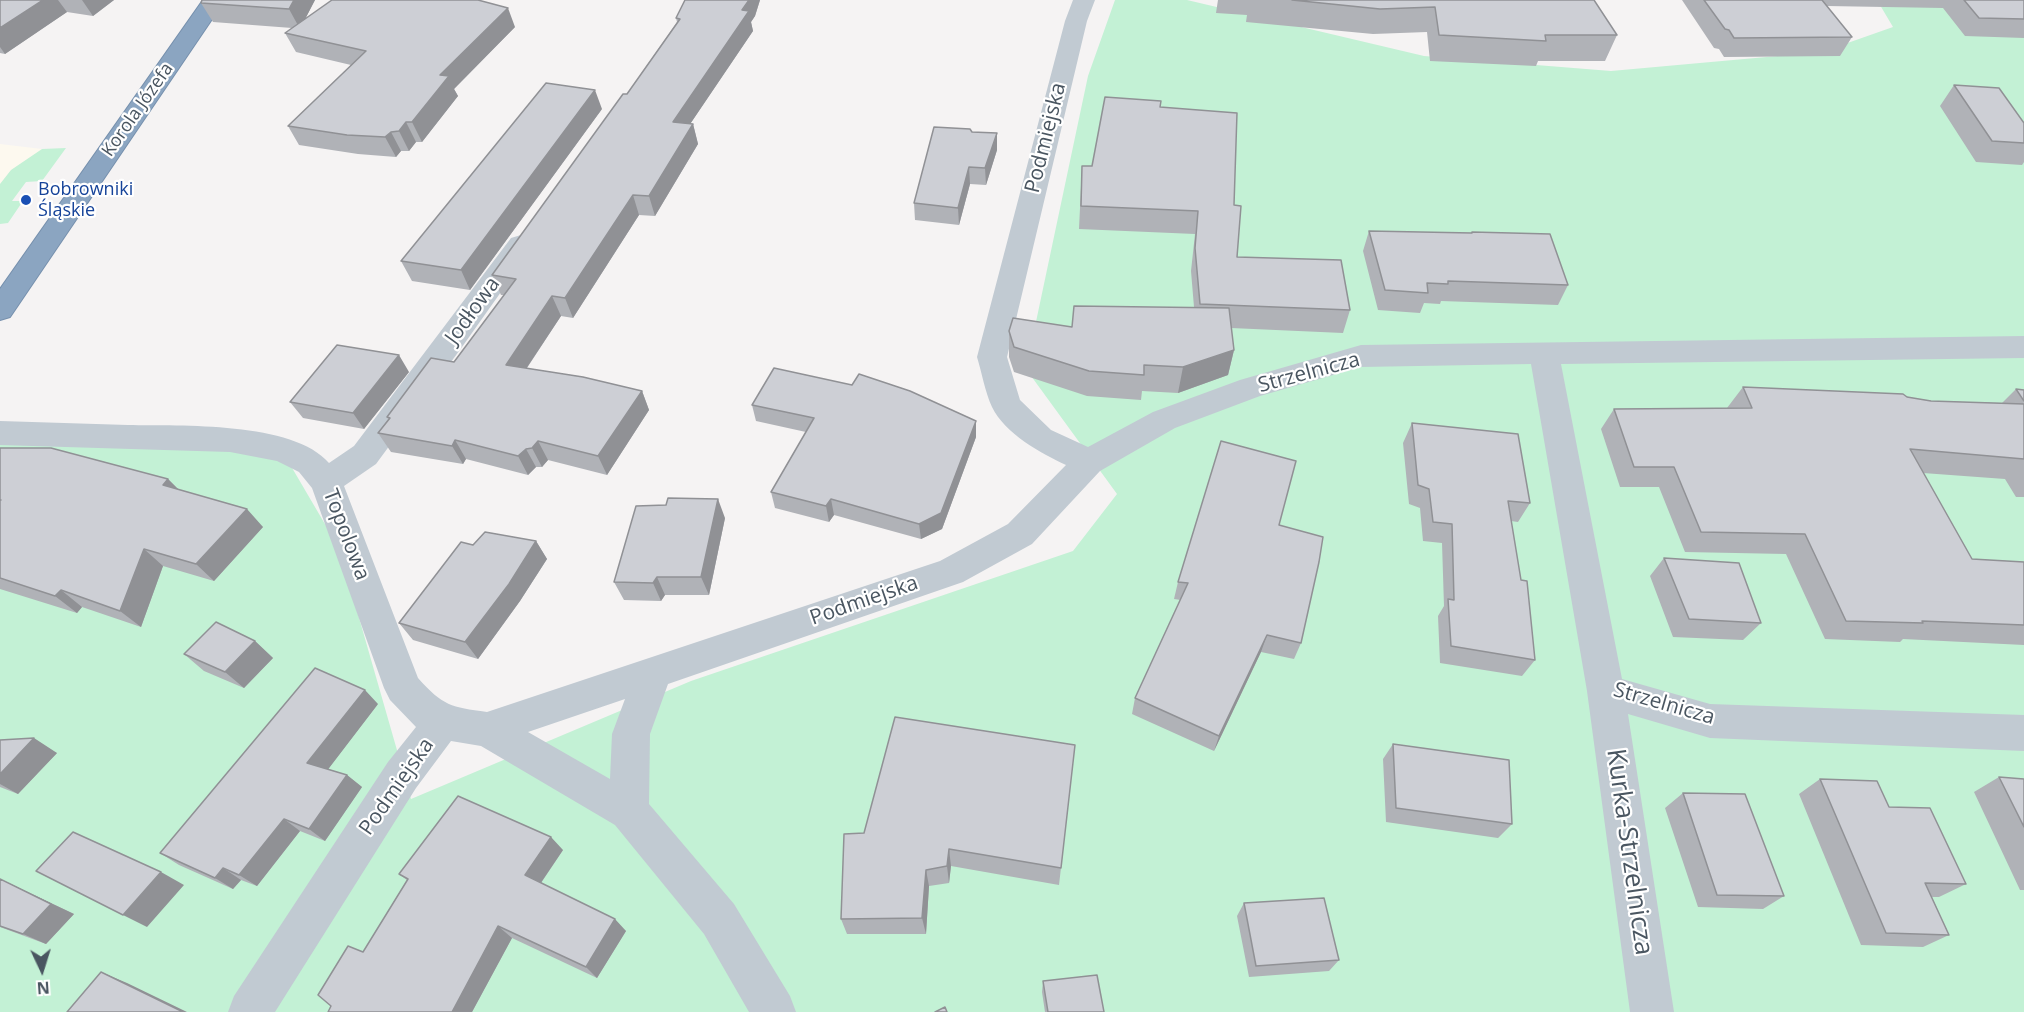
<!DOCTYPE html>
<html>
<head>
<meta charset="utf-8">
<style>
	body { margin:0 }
	#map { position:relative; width:2024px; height:1012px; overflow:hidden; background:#f5f3f3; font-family:"Open Sans",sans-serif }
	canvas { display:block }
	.north { position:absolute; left:12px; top:940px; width:60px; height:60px; -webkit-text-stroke:4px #fff; paint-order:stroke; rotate:176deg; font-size:16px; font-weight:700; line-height:24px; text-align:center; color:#4a5661 }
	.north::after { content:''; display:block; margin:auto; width:21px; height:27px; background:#4a5661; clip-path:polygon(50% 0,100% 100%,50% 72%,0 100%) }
</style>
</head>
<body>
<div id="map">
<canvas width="2024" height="1012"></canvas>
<div class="north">N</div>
</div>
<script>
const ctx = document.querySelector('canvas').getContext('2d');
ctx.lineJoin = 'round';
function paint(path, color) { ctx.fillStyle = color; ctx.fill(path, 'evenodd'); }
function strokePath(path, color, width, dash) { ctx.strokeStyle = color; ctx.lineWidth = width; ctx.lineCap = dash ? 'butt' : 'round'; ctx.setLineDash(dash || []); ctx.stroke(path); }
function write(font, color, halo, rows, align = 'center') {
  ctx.font = font + ' "Open Sans",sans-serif'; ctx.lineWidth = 4.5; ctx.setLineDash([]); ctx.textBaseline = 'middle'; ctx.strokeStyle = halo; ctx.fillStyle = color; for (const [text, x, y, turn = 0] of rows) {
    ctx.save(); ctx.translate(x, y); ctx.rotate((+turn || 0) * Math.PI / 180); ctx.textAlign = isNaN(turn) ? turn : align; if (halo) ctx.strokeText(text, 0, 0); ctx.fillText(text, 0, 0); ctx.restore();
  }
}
paint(new Path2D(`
	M0,144L42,149L0,203Z`), '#fdf9ef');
paint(new Path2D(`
	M1115,0H1187L1424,56L1611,71L1822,52L1893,27L1877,0H2024V1012H0V445L175,440L288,461L339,548L411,799L691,681L1073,551L1117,494L1026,369L1088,76Z
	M66,148L42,181L26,182L12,201H23L8,223L0,224V184L11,170L42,149Z`), '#c3f1d5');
const highway = new Path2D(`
	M203,0H225L10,317L0,320V289Z`);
strokePath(highway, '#7690ad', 2);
paint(new Path2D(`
	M1073,0H1095L1087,21L1007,357L1020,400L1051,430L1088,447L1153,412L1240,380L1361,345L2024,336V358L1561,364L1622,679L1710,704L2024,715V751L1710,738L1628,714L1674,1012H1630L1587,691L1531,364L1361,367L1260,396L1175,428L1100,471L1032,544L963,582L668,684L650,734L649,804L734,904L790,996L796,1012H749L704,934L615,825L481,746L451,741L416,788L275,1012H228L234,996L388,762L416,727L390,700L384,688L312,488L299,472L277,461L230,452L0,445V421C43,422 85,424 128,425C180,426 293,421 329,463L354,446L511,238L521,235L531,238L535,244L462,347L376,464L344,486L418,678C443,706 451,707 487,712L940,561L1008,524L1066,465C1041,453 1005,434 992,407C985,392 982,373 977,357L1065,21ZM625,699L612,734L610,779L528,732Z`), '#c1cad2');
paint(highway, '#8ba5c1');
paint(new Path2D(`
	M0,0H114L93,16L67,12L5,54L0,53Z
	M202,0H315L305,19L515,27L454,89L458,96L422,142H416L409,151H401L396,157L358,154L299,145L288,126L351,65L296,52L285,33L292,28L213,22L201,3Z
	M685,0H760L755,16L751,22L753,31L690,124H693L698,144L655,216L639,215L573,318L561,316L527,368L642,391L649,410L607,475L548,460L542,467H536L528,475L466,459L463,464L391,452L378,433L388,419L387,417L454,362L504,295H501L492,275L627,94L677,22L676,18Z
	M1218,0H1594L1617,35L1605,61H1538L1536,66L1430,61L1427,32L1373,34L1246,22L1247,15L1216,13Z
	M1682,0H2024V38L1965,36L1943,8L1827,6L1852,37L1840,56L1724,57L1719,49L1714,48Z
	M1954,85L2024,123V162L2022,165L1976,162L1940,106Z
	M602,109L470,290L412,281L401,261Z
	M972,132L997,133V150L986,185L970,184L959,225L915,220L914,203Z
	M1082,166H1092L1234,205L1237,257L1350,310L1343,333L1231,328L1234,350L1228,375L1178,393L1142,391L1141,400L1087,396L1014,372L1009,357V331L1072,327L1194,307L1191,271L1195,234L1079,229Z
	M1369,231L1471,233L1472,232L1568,285L1558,305L1441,301L1440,304L1424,303L1420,313L1378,310L1363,251Z
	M409,372L364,429L303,418L290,402Z
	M1743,387L1907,397L1931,401L2002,403L2016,389L2024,390V497H2016L2005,479L1923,473L1972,559L2024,562V645L1903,639L1900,642L1825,639L1786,554L1685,552L1659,487H1620L1601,429L1614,409L1727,408Z
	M752,405L976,437L942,529L921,539L834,515L829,522L775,508L771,492L806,432L756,421Z
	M1412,423L1530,503L1518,522L1511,521L1521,580L1535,660L1522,676L1440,663L1438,616L1444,606L1442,543L1423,541L1420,508L1409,504L1403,443Z
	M0,448L168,479L178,489L263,527L214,581L163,566L141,627L82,607L77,613L0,589Z
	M725,518L709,595H665L661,601L624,600L614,582Z
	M1279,525L1301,643L1294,659L1261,652L1214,751L1132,714L1135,698L1181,600L1174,599L1178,582Z
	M536,541L547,559L520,601L478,659L413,640L399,623L473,545Z
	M1664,558L1761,623L1743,640L1673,637L1650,576Z
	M255,641L273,658L244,688L204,671L184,654Z
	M378,704L328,769L347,775L362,787L325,841L300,831L257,886L241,880L233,889L179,865L160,853Z
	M0,740L57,753L18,794L0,787Z
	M1393,744L1512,824L1498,838L1386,822L1383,759Z
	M1075,745L1059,885L951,866L949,883L929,886L926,934H847L841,919L864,833Z
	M1999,777L2024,779V890H2020L1974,792Z
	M1820,779L1889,807L1966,884L1939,897H1932L1949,935L1923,947L1861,945L1799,794Z
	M1683,793L1784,896L1763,909L1698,907L1665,808Z
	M563,850L541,883L626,931L597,978L512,938L472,1012H328L363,952L407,880L399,874Z
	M0,879L74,914L46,944L0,927Z
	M1244,903L1339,960L1329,971L1249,977L1237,916Z
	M1043,981L1104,1012H1045L1042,992Z`), '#b0b2b7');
paint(new Path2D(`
	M43,0H58L67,12L5,54L0,47V28Z
	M82,0H114L93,16Z
	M294,0H315L300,29L289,9Z
	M749,0H760L755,16L751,22L753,31L678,142L673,122Z
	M508,8L515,27L454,89L458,96L422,142L412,122L440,75Z
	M595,90L602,109L470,290L461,270Z
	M406,122L416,142L409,151L399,131Z
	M693,124L698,144L655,216L649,196Z
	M391,132L401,151L396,157L385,137Z
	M997,133V150L986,185L985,168Z
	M969,167L970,184L959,225L958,208Z
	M633,195L639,215L573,318L565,298Z
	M552,296L561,316L516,384L506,365Z
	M1234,350L1228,375L1178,393L1183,367Z
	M399,355L409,372L364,429L353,413Z
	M642,391L649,410L607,475L598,456Z
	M976,421V437L942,529L921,539L919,524Z
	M455,440L466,459L463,464L452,446Z
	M538,441L548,460L542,467L532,448Z
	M526,449L536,467L528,475L518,456Z
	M168,479L186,497L163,485Z
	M718,499L725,518L709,595L701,577Z
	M831,499L834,515L829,522L826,506Z
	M247,509L263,527L214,581L196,564Z
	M536,541L547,559L520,601L478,659L465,642Z
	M144,549L163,566L141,627L120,611Z
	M657,577L665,595L661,601L653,583Z
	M61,590L82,607L77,613L55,596Z
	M1267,635L1261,652L1214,751L1219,736Z
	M255,641L273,658L244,688L225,672Z
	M365,690L378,704L323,776L307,763Z
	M34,738L57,753L18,794L0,784V774Z
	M347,775L362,787L325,841L309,829Z
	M284,819L300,831L257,886L239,875Z
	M551,837L563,850L538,887L525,875Z
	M949,849L951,866L949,883L947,866Z
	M223,868L241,880L233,889L215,878Z
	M926,870L929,886L926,934L922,918Z
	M161,872L184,885L147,927L123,915Z
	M0,879L74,914L46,944L23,934Z
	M615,919L626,931L597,978L586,967Z
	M498,926L512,938L472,1012H452Z
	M101,972L127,983L187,1012H183Z`), '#909195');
const building = new Path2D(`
	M0,0H43L0,28Z
	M202,0H294L289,9L201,3Z
	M332,0H478L508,8L440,75L449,76L412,122H406L399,131L391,132L385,137L347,135L288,126L366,51L285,33Z
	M685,0H749L742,10L749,11L673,122L693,124L649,196L633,195L565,298L552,296L506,365L583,377L642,391L598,456L538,441L532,448L526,449L518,456L455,440L452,446L378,433L390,418L387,417L431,358L454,362L516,279L492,275L623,94H627L680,19L676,18Z
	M1292,0H1594L1617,35H1545L1546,41L1439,35L1435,7L1380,9Z
	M1704,0H1822L1852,37L1734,38L1729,30L1725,29Z
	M1964,0H2024V19L1979,18Z
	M546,83L595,90L461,270L401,261Z
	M1954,85L1999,88L2024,123V143L1992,141Z
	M1105,97L1161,101L1160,107L1237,113L1234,205L1241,206L1237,257L1341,260L1350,310L1200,304L1195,248L1198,211L1081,206L1082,166H1092Z
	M934,127L970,129L972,132L997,133L985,168L969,167L958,208L914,203Z
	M1369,231L1472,233V232L1550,234L1568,285L1448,281V284L1427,283L1428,293L1385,290Z
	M1074,306L1229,308L1234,350L1183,367L1144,365V375L1089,371L1014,347L1009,331L1013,318L1072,327Z
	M337,345L399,355L353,413L290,402Z
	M774,368L852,385L859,374L910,391L976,421L941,513L919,524L831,499L826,506L771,492L814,418L752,405Z
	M1743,387L1903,394L1907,397L1931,401L2024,404V459L1910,449L1972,559L2024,562V625L1922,621L1923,623L1846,621L1805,534L1701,532L1674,467H1634L1614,409L1752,408Z
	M2016,389L2024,390V401Z
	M1412,423L1518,434L1530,503L1508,501L1521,580L1527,581L1535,660L1451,646L1448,599L1454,600L1452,524L1433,522L1429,489L1418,485Z
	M1221,441L1296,461L1279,525L1323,537L1319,562L1301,643L1267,635L1219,736L1135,698L1188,583L1178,582Z
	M0,448H51L168,479L163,485L247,509L196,564L144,549L120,611L61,590L55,596L0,578V500H1H0Z
	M668,498L718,499L701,577H657L653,583L614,582L636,506L666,505Z
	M485,532L536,541L509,584L465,642L399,623L461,542L473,545Z
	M1664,558L1739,563L1761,623L1689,619Z
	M216,622L255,641L225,672L184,654Z
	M315,668L365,690L307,763L347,775L309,829L284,819L239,875L223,868L215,878L160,853Z
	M895,717L1075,745L1061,868L949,849L947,866L926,870L922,918L841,919L844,834L864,833Z
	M34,738L0,774V740Z
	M1393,744L1509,760L1512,824L1396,808Z
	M1999,777L2024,779V827Z
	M1820,779L1877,781L1889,807L1930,808L1966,884L1925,883L1949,935L1886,933Z
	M1683,793L1745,794L1784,896L1717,895Z
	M458,796L551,837L525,875L615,919L586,967L498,926L452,1012H328L331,1006L318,995L348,946L363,952L408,879L399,874Z
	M73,832L161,872L123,915L36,871Z
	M0,879L51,904L23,934L0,926Z
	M1324,898L1339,960L1256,966L1244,903Z
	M101,972L183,1012H67Z
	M1097,975L1104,1012H1048L1043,981Z
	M945,1007L947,1012H935Z`);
paint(building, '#cdcfd5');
strokePath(building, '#909195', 1.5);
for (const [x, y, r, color] of [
	[26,200,6,"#1a4fb4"]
]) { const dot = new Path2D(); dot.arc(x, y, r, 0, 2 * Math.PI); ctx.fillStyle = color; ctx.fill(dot); strokePath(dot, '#fff', 2); }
write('18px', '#4a5661', '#fff', [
	["Korola Józefa",138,110,-55]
]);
write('18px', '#164399', '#fff', [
	["Bobrowniki",38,190],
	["Śląskie",38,211]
], 'left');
write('21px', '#4a5661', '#fff', [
	["Podmiejska",1046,138,-76],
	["Jodłowa",473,311,-54],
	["Strzelnicza",1309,373,-15],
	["Topolowa",346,535,69],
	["Podmiejska",864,601,-19],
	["Strzelnicza",1664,704,16],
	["Podmiejska",397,787,-55]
]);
write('26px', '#4a5661', '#fff', [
	["Kurka-Strzelnicza",1629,852,82]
]);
</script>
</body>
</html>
